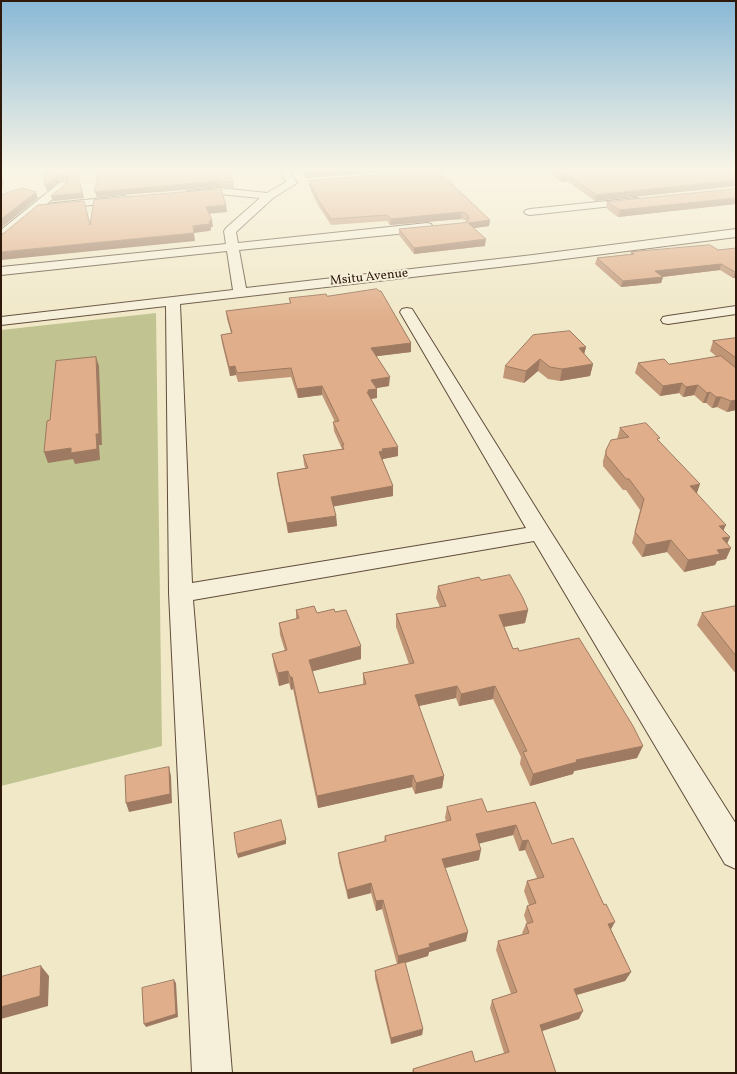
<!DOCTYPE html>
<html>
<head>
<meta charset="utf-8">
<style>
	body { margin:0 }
	#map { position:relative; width:737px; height:1074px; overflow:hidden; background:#f1e8c8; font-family:Vollkorn,serif }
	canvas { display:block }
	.frame { position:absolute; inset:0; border:2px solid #2f190b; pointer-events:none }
</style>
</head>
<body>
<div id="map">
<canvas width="737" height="1074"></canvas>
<div class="frame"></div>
</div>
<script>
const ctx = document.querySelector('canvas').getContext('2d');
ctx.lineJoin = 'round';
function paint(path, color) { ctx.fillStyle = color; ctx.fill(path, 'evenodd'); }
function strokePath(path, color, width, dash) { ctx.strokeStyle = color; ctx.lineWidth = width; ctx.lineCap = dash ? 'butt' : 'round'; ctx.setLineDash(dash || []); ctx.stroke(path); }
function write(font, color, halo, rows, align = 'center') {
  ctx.font = font + ' Vollkorn,serif'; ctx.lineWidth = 4; ctx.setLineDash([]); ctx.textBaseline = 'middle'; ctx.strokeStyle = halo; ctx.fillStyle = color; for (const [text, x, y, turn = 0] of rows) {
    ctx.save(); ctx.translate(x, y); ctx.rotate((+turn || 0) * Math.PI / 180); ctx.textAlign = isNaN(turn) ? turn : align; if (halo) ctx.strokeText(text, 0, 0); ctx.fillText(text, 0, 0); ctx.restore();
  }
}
paint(new Path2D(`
	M156,313L162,746L1,786V330Z`), '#c1c491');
const minor = new Path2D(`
	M279,170H289L297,183L273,198L236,232L238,243L427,223L431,224L433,227L431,230L427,231L239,250L246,288L533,255L736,229V237L533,263L180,304L192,583L526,528L400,312L402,309L407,308L412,309L549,529L736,824V869L725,864L534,541L193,600L232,1073H192L169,593L166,306L1,325V317L233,290L227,251L1,275V267L226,244L224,231L226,228L260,198L219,194L192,196L188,195L187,193L188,191L219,188L267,193L286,182Z
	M63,182L67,183L68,185L67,187L5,239L1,240V230L59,183Z
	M124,196L130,199L128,201L54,209L50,208L48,206L50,204L54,203Z
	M636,198L640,199L642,201L640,203L530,215L526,214L524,212L526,210L530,209Z
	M736,306V314L668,324L663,323L661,320L663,317L668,316Z`);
strokePath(minor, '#604d3a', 2);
paint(minor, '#f6f0db');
paint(new Path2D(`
	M44,170H77L84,198L53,201L67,182H59L47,191Z
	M99,170L233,182L234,188L219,187L97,197L95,192Z
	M301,170H413L305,178Z
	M437,170L490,220L489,226L474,228L485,246L414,254L399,235V229L462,223L467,221L465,220L461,219L390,225L387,221L331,225L318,205L309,186V181Z
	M546,170H736V186L595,201L567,181L561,182Z
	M736,189V204L618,217L606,208L607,202Z
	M736,248V278H733L720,270L662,277H663L661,283L621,287L595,264L597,258L631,254V252L718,250Z
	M327,296L411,343V352L376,356L389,386L376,388L377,398L371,399L398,456L383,459V461L393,496L333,506L336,516L337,526L288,533L278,483L277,473L305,468L304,464L303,455L342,449L334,431L333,422H335L322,395L298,398L291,377L238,382L236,375L230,376L222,343L221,335L231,333L227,319L226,311L290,304L289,298Z
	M736,338V410L727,412L717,407L712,408L706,403H703L694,395L683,397L679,393L660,396L635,373L638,363L669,364L717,357L710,351L713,341Z
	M586,347L584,354L593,364L590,376L560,381L548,379L538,371L524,383L503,378L505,366Z
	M620,428L659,442L723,530L730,537L727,543L731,548L726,559L717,561L715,565L684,572L667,552L642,557L632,543L640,510L626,490H623L603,466V461L606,450L617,439Z
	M481,580L528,610L525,623L504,627L513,649L519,651L637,758L574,771L573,774L530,786L520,764L521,757L493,699L459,706L456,698L419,706L444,776L442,788L415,794L412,787L318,808L293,689L291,690L289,683L279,686L274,666L272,654L285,651L280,635L279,623L296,619V610L317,613L335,612L361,659L312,671L319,693L363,684V673L409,664L396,627V614L440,607L436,598L438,586Z
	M736,606V674L697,625L702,613Z
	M535,802L552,844L611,929L631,972L625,981L577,995L579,1019L542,1031L556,1073H412L413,1069L475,1062L504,1053L490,1008L492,1000L511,994L496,950L498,941L523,934L522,933L526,924H527L524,915L527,906L529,905L524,891L527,881L537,878L525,850L519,851L513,835L479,843V860L445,868L466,941L429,952L428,956L405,963L423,1029L422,1035L391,1044L375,978V971L397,964L382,909L376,911L371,893L348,899L339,863L338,853L384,842L385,836L446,821L445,818L447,807L487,812Z`), '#c19677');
paint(new Path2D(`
	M77,170L84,198L53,201L51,196L82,193Z
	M339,170H413L305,178V172Z
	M568,175L567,181L561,182L562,176Z
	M2,176L4,182L1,191V178Z
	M58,176L59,182L47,191L45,186Z
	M736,180V186L595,201L596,195Z
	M218,181L219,187L97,197L95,192Z
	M36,192L38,198L1,228V219Z
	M736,198V204L618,217L620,210Z
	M226,205L227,212L207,214L206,207Z
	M461,212V219L390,225L391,219Z
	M212,220L213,227H211V230L209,231L194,233L193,226L209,221Z
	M490,220L489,226L468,229V223Z
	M194,233L195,241L1,260V252Z
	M486,239L485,246L414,254V248Z
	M721,264L720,270L653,278L655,271Z
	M735,272H736V278H733Z
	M663,277L661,283L621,287L623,281Z
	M411,343V352L371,357V348Z
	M586,347L583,358L579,348Z
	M96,357L99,366L102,445H99L100,460L75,464L73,459L48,463L44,452Z
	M540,359L538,371L524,383L526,371Z
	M593,364L590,376L560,381L562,369Z
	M235,366L236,375L230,376L229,367Z
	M390,377L389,386L371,389V380Z
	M682,383L679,393L660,396L663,386Z
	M698,385L694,395L683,397L686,387Z
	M322,386V395L298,398L297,389Z
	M377,389V398L369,399L367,392L368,390Z
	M710,392L706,403H703L707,393Z
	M716,397H721L717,407L712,408Z
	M736,400V410L727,412L731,401Z
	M398,447V456L383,459V461L379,452L382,449Z
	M700,484L696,496L690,486Z
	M393,486V496L331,507V497Z
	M336,516L337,526L288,533L287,523Z
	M726,525L721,536L719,526Z
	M730,537L725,549L731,548L726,559L717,561L715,565L684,572L688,560L722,538Z
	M671,540L667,552L642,557L646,545Z
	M528,610L525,623L497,628L499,615Z
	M361,646V659L310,672L309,660Z
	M288,671L289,683L279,686L278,673Z
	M290,677H292L293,689L291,690Z
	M457,686L456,698L414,707L415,695Z
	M495,686L493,699L459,706L461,694Z
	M643,746L637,758L574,771L573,774L530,786L533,774L576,760Z
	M169,767L171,776L172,803L129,812L126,803Z
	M413,775L412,787L318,808L317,796Z
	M444,776L442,788L415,794L416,783Z
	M516,825L513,835L474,845L476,834Z
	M286,840V844L238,858L237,854Z
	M528,840L525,850L519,851L522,841Z
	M481,850L479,860L441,869L442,859Z
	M371,883V893L348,899L347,890Z
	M383,900L382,909L376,911V901Z
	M615,922L610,931L608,924Z
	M468,932L466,941L429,952L428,956L398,965V956L429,944Z
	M41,966L49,976L48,1006L1,1019V1007Z
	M631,972L625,981L569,997L574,989Z
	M174,980L176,983L178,1017L146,1027L144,1024Z
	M583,1011L579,1019L536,1033L540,1025Z
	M423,1029L422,1035L391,1044V1038Z`), '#9d7a61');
const building = new Path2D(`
	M44,170H77L82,193L51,196L67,183L68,179L66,176H58L45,186Z
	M99,170H230L233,182L218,181L95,192Z
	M304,170H339L305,172Z
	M437,170L490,220L468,223L486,239L414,248L399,229L462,223L467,222L469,217L466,213L461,212L391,219L387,215L331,219L318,199L309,181Z
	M554,170H736V180L596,195L568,175L562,176Z
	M23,188L36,192L1,219V195Z
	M218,189H221L226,205L206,207L212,220L209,221L210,223L209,224L193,226L194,233L1,252V234L4,233L38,205L84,201L90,225L94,200Z
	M736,189V198L620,210L607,202Z
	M710,245L718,250L736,248V272H735L721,264L655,271L663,277L623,281L597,258L634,254L631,252Z
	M377,289L379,291H381L411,343L371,348L390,377L371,380L377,389L368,390L369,392H367L398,447L382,449L383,451L379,452L393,486L331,497L336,516L287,523L277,473L308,468L303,455L344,449L342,445H344L333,422L339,421L322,386L297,389L291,368L237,373L235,366L229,367L221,335L232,333L226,311L291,303L289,298L326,294L327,296Z
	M570,331L586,347L579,348L593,364L562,369L550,367L540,359L526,371L505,366L533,335Z
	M736,338V358L713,341Z
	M721,356L736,368V400L731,401L721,397H716L710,392L707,393L698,385L686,387L682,383L663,386L638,363L664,359L669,364Z
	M96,357L99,434H96L97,449L71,453V448L44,452L47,421L50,420L56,361Z
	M646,423L660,438L657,439L700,484L690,486L726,525L719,526L730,537L722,538L731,548L717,550L720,554L688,560L671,540L646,545L635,532L644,499L629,479H626L606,455V450L611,440L629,437L620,428Z
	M510,575L523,598L528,610L499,615L513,649L518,648L519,651L579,638L633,726L643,746L576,760L577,762L533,774L523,752L527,751L495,686L461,694L457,686L415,695L444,776L416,783L413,775L317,796L292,677H290L288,671L278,673L272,654L287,650L279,623L299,618L296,610L314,606L317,613L334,609L335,612L346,610L361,646L309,660L319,693L366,684L363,673L414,663L396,614L446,606L438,586L479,577L481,580Z
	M736,606V656L702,613Z
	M169,767L170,794L126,803L125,776Z
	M482,799L487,812L535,802L552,844L573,838L604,905L606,904L615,922L608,924L631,972L574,989L583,1011L540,1025L556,1073H414L413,1069L472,1051L475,1062L509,1052L492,1000L517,992L498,941L529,933L526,924L533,922L527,906L536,903L527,881L544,877L528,840L522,841L516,825L476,834L481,850L442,859L468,932L429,944L430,947L398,956L383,900L376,901L371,883L347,890L338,853L386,841L385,836L451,820L447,807Z
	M281,820L286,840L237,854L234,833Z
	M405,962L423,1029L391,1038L375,971Z
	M41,966L40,996L1,1007V977Z
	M174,980L176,1014L144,1024L142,988Z`);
paint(building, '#e0ae8a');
strokePath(building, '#9d7a61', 1);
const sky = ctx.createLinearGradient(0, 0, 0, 320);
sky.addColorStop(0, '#89b8d6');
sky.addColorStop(0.53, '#f9f5e6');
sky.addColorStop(1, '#f9f5e600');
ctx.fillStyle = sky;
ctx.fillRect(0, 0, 737, 320);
write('13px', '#2f190b', '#f6f0db', [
	["Msitu Avenue",369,278,-6]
]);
</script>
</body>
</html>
